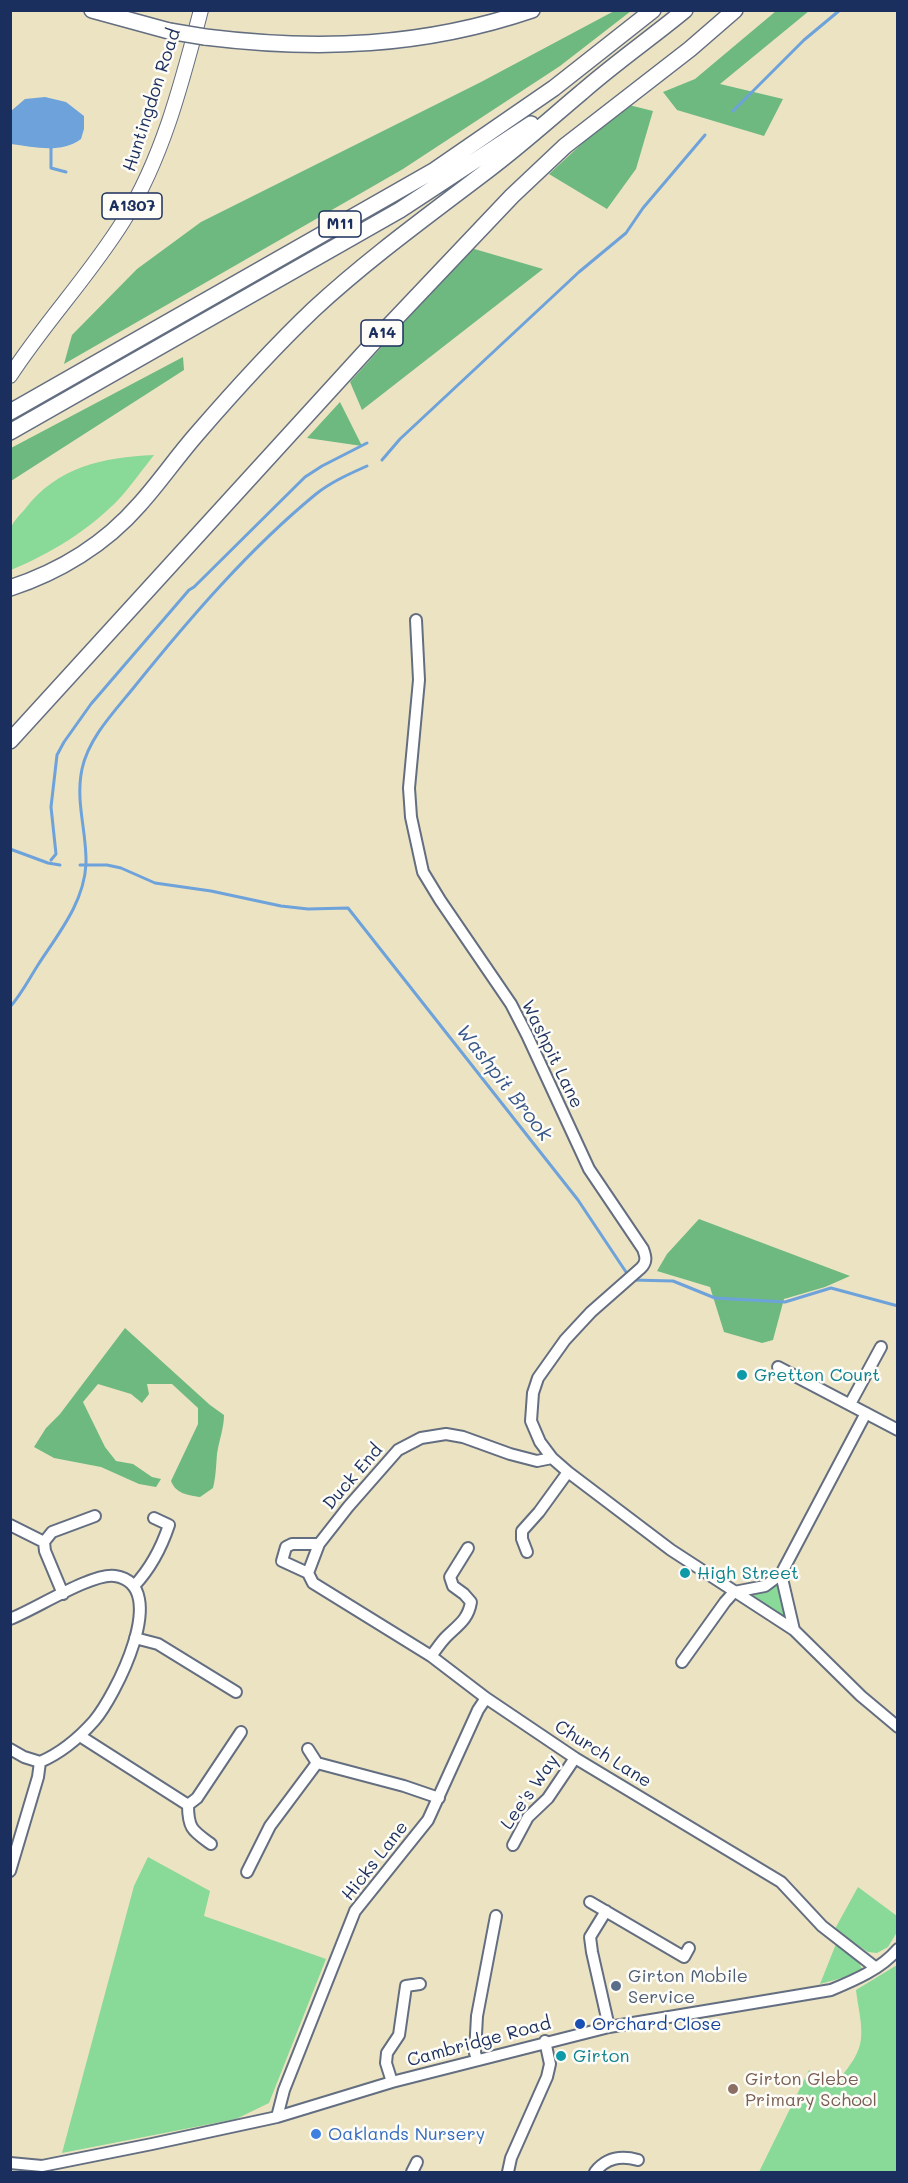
<!DOCTYPE html>
<html>
<head>
<meta charset="utf-8">
<style>
	body { margin:0 }
	#map { position:relative; width:908px; height:2183px; overflow:hidden; background:#ece3c3; font-family:Mali,sans-serif }
	canvas { display:block }
	.frame { position:absolute; inset:0; border:12px solid #1b2f5e; pointer-events:none }
</style>
</head>
<body>
<div id="map">
<canvas width="908" height="2183"></canvas>
<div class="frame"></div>
</div>
<script>
const ctx = document.querySelector('canvas').getContext('2d');
ctx.lineJoin = 'round';
function paint(path, color) { ctx.fillStyle = color; ctx.fill(path, 'evenodd'); }
function strokePath(path, color, width, dash) { ctx.strokeStyle = color; ctx.lineWidth = width; ctx.lineCap = dash ? 'butt' : 'round'; ctx.setLineDash(dash || []); ctx.stroke(path); }
function write(font, color, halo, rows, align = 'center') {
  ctx.font = font + ' Mali,sans-serif'; ctx.lineWidth = 5; ctx.setLineDash([]); ctx.textBaseline = 'middle'; ctx.strokeStyle = halo; ctx.fillStyle = color; for (const [text, x, y, turn = 0] of rows) {
    ctx.save(); ctx.translate(x, y); ctx.rotate((+turn || 0) * Math.PI / 180); ctx.textAlign = isNaN(turn) ? turn : align; if (halo) ctx.strokeText(text, 0, 0); ctx.fillText(text, 0, 0); ctx.restore();
  }
}
paint(new Path2D(`
	M154,455C142,470 131,486 119,499C88,531 51,553 11,570C10,559 8,537 11,528C13,521 21,514 25,509C57,467 103,457 154,455Z
	M781,1581L789,1623L751,1594Z
	M148,1857L210,1891L204,1916L326,1959L269,2103L236,2119L62,2153L134,1886Z
	M858,1887L897,1916V1932L888,1947L877,1953L868,1952L837,1932L836,1927Z
	M836,1944L857,1958L862,1969L842,1978L820,1984Z
	M897,1965V2172H759L809,2070L832,2088C841,2076 854,2063 859,2048C865,2032 858,2008 856,1990Z`), '#89d998');
paint(new Path2D(`
	M616,10L631,11L560,66L403,169L64,364L72,335L137,269L201,222L481,82Z
	M776,11H809L720,84L783,99L764,136L677,110L663,92L695,79Z
	M625,104L653,111L636,169L607,209L549,174Z
	M471,248L543,269L362,410L350,382Z
	M183,357L184,370L11,481V448Z
	M340,402L362,446L307,438Z
	M699,1219L850,1276L825,1287L784,1299L773,1340L762,1343L724,1332L710,1287L657,1271L667,1254Z
	M125,1328L210,1405L224,1415C224,1428 219,1440 217,1454C216,1466 216,1476 213,1488L200,1497C188,1495 176,1494 171,1481L198,1424V1408L172,1384H147L149,1394L142,1403L131,1394L98,1384L83,1402L105,1447L116,1461L133,1464L152,1477L161,1479L156,1487L139,1484L101,1467L54,1458L34,1447L46,1428L60,1414Z`), '#6eb980');
paint(new Path2D(`
	M45,97L66,102L84,116V129L81,139C61,154 34,147 11,144V111L25,99Z`), '#6da2da');
strokePath(new Path2D(`
	M733,111L804,40L840,10
	M51,148V168L66,172
	M382,460L400,439L579,272L626,233L643,208L705,135
	M10,849L48,863L60,865
	M51,860L56,854L51,807L57,755L64,742L91,704L189,590L194,587L305,477L322,466L367,443
	M80,865H107L121,868L155,883L211,891L281,906L308,909L348,908L578,1200L628,1275
	M10,1007C21,995 29,979 38,965C58,934 84,903 86,864C87,832 75,802 82,769C89,737 115,711 135,686C189,619 249,549 316,494C331,482 349,474 367,466
	M632,1280L673,1281L715,1298L785,1302L831,1288L898,1306`), '#6da2da', 3);
const minor = new Path2D(`
	M416,620L419,680L409,788L411,817L423,872L440,900L511,1004L527,1035L589,1169L643,1249C646,1257 647,1262 641,1268L591,1312L565,1340L538,1378L533,1393L531,1421L540,1442L552,1458L568,1472L671,1550L794,1630L861,1696L898,1727
	M778,1367L898,1430
	M850,1404L881,1347
	M10,1525L44,1542
	M527,1552L522,1539V1531L539,1512L568,1472
	M308,1573L313,1583L431,1656L486,1698L575,1758L781,1882L822,1926L876,1968
	M308,1573L319,1544L348,1507L398,1450L421,1438L446,1434L463,1437L510,1454L537,1461L552,1458
	M308,1573L282,1561L286,1547L292,1544H319
	M781,1574L794,1630
	M134,1586C151,1568 161,1549 169,1525L154,1518
	M63,1594L45,1551L44,1542L52,1532L95,1516
	M10,1619C34,1610 93,1572 115,1576C173,1585 114,1698 94,1721C78,1739 61,1753 40,1762L24,1757L10,1749
	M135,1638L158,1644L236,1692
	M431,1656C436,1650 441,1642 446,1637C458,1625 468,1620 471,1602L464,1594L453,1586L450,1577L468,1548
	M682,1662L725,1602L734,1592L765,1586L781,1574L866,1413
	M80,1736L188,1805
	M308,1749L317,1763
	M211,1844C193,1831 188,1829 188,1805L197,1798L241,1732
	M513,1845L528,1817L548,1798L575,1758
	M10,1871L38,1777L40,1762
	M247,1872L270,1826L317,1763L404,1786L439,1798
	M590,1902L684,1957L689,1948
	M606,1911L590,1937L592,1952L609,2027
	M477,2059L475,2053L477,2016L496,1916
	M392,2082L386,2063L387,2053L399,2035L406,1986L420,1984
	M277,2117L284,2090L355,1911L428,1820L478,1710L486,1698
	M10,2163L42,2166L152,2144L277,2117L392,2082L609,2027L831,1990C855,1980 881,1969 898,1949
	M412,2172L417,2162
	M508,2172L511,2158L547,2077L550,2064L545,2041
	M595,2172C606,2158 620,2155 638,2160`);
const major = new Path2D(`
	M10,376C45,322 90,275 124,220C163,157 182,82 201,10`);
const highway = new Path2D(`
	M92,10L169,31
	M205,37C318,51 423,47 532,10
	M10,412L435,170L554,88L653,10
	M10,432L400,210L531,124
	M10,588C59,572 105,544 139,505C159,483 176,458 196,435C234,391 272,349 314,309C368,259 429,215 488,170C520,146 551,118 582,92C615,63 651,38 685,10
	M10,741L383,332L512,196L565,146L690,49L735,10`);
strokePath(minor, '#646e81', 14);
strokePath(major, '#646e81', 16);
strokePath(highway, '#646e81', 18);
strokePath(minor, '#fff', 10);
strokePath(major, '#fff', 14);
strokePath(highway, '#fff', 15);
const highwayBridge = new Path2D(`
	M169,31L205,37`);
strokePath(highwayBridge, '#646e81', 18, []);
strokePath(highwayBridge, '#fff', 15);
for (const [x, y, r, color] of [
	[742,1375,6,"#0f9aa8"],
	[685,1573,6,"#0f9aa8"],
	[616,1986,6,"#5c6f8a"],
	[580,2024,6,"#1a4fb4"],
	[561,2056,6,"#0f9aa8"],
	[733,2089,6,"#8d6e63"],
	[316,2134,6,"#3f7fe0"]
]) { const dot = new Path2D(); dot.arc(x, y, r, 0, 2 * Math.PI); ctx.fillStyle = color; ctx.fill(dot); strokePath(dot, '#fdfcf7', 2); }
for (const [x, y, w] of [
	[132,206,60],
	[340,224,42],
	[382,333,42]
]) { const box = new Path2D(); box.roundRect(x - w / 2, y - 13, w, 26, 4.5); ctx.fillStyle = '#fdfcf7'; ctx.fill(box); strokePath(box, '#1b2f5e', 1.5); }
write('bold 16px', '#1b2f5e', null, [
	["A1307",132,206],
	["M11",340,224],
	["A14",382,333]
]);
write('18px', '#1b2f5e', '#fdfcf7', [
	["Huntingdon Road",152,100,-72],
	["Washpit Lane",552,1054,64],
	["Duck End",353,1477,-49],
	["Church Lane",603,1754,32],
	["Lee's Way",530,1792,-55],
	["Hicks Lane",375,1861,-52],
	["Cambridge Road",479,2042,-15]
]);
write('18px', '#0d838f', '#fdfcf7', [
	["Gretton Court",754,1375],
	["High Street",697,1573],
	["Girton",573,2056]
], 'left');
write('18px', '#4e5e75', '#fdfcf7', [
	["Girton Mobile",628,1976],
	["Service",628,1997]
], 'left');
write('18px', '#164399', '#fdfcf7', [
	["Orchard Close",592,2024]
], 'left');
write('18px', '#785e54', '#fdfcf7', [
	["Girton Glebe",745,2079],
	["Primary School",745,2100]
], 'left');
write('18px', '#366cbe', '#fdfcf7', [
	["Oaklands Nursery",328,2134]
], 'left');
write('italic 20px', '#385789', '#fdfcf7', [
	["Washpit Brook",504,1083,52]
]);
</script>
</body>
</html>
